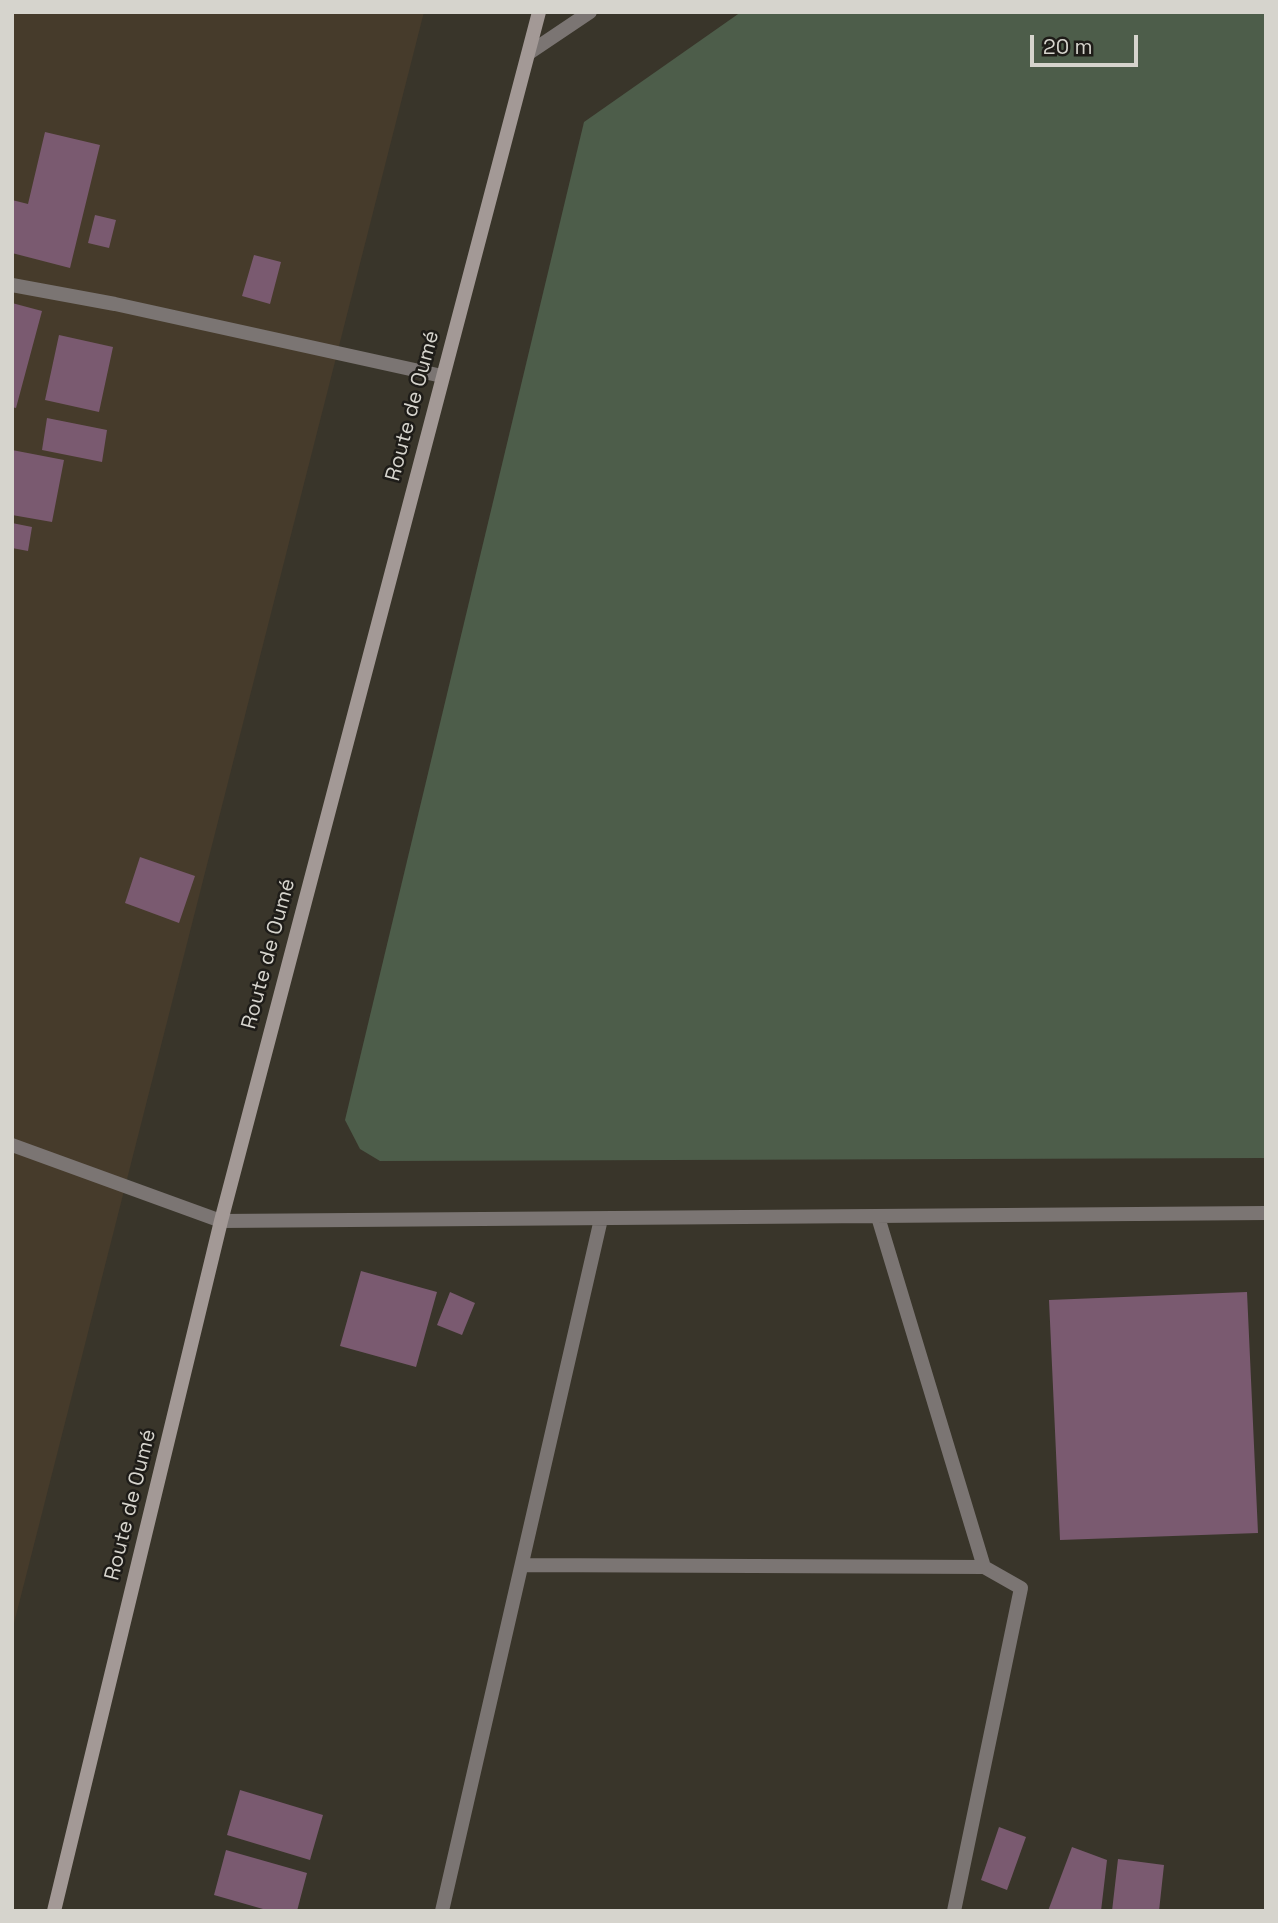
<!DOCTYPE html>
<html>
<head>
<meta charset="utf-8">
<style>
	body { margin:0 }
	#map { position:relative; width:1278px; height:1923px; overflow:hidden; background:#39352a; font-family:"Space Grotesk",sans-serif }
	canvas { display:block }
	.frame { position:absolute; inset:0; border:14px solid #d6d4cd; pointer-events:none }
	.scale { position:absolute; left:1030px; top:35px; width:108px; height:32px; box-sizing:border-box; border:4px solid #d6d4cd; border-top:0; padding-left:9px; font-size:21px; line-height:24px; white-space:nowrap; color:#d6d4cd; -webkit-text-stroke:5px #1e1c18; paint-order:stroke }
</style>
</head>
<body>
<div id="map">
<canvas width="1278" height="1923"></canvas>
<div class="frame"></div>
<div class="scale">20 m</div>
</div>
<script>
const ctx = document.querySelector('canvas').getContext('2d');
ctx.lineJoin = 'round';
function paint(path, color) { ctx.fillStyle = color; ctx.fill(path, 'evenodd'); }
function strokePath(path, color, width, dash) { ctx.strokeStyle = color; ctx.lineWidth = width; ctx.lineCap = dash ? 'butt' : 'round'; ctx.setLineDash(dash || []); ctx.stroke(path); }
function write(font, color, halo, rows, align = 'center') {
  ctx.font = font + ' "Space Grotesk",sans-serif'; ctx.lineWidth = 5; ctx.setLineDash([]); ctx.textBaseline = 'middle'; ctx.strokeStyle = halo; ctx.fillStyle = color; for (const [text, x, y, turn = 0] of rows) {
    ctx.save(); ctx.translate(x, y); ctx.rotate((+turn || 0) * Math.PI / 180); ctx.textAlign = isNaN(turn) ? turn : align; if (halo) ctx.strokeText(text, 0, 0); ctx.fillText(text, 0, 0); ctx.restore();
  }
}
paint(new Path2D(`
	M12,12H424L12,1631Z`), '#463b2b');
paint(new Path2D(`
	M741,12H1266V1158L380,1161L360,1149L345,1120L584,122Z`), '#4d5d4a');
paint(new Path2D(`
	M45,132L100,145L70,268L12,253V200L28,204Z
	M95,215L116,220L109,248L88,243Z
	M254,255L281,262L270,304L242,296Z
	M12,303L42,311L16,408L12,407Z
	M59,335L113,347L99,412L45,400Z
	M47,418L107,430L102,462L42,450Z
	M12,450L64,460L52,522L12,515Z
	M12,523L32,527L28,551L12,548Z
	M140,857L195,876L179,923L125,903Z
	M361,1271L437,1292L416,1367L340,1346Z
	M450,1292L475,1303L462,1335L437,1325Z
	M1247,1292L1258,1533L1060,1540L1049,1300Z
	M240,1790L323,1815L310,1860L227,1835Z
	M999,1827L1026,1837L1007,1890L981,1880Z
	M1072,1847L1107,1860L1101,1911H1048Z
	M226,1850L307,1873L297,1911H270L214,1895Z
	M1118,1859L1164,1865L1159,1911H1112Z`), '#7a5a70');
strokePath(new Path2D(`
	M529,53L590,12
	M12,285L115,304L442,376`), '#7b7573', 14);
strokePath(new Path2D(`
	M12,1145L221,1221L1266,1213
	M878,1217L984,1567
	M522,1565L984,1567L1021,1588L954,1911
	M442,1911L601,1219`), '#7b7573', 14);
strokePath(new Path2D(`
	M54,1911L221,1221L539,12`), '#a39996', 14);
write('21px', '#d6d4cd', '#1e1c18', [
	["Route de Oumé",413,406,-75],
	["Route de Oumé",269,954,-75],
	["Route de Oumé",131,1505,-76]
]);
</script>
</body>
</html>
